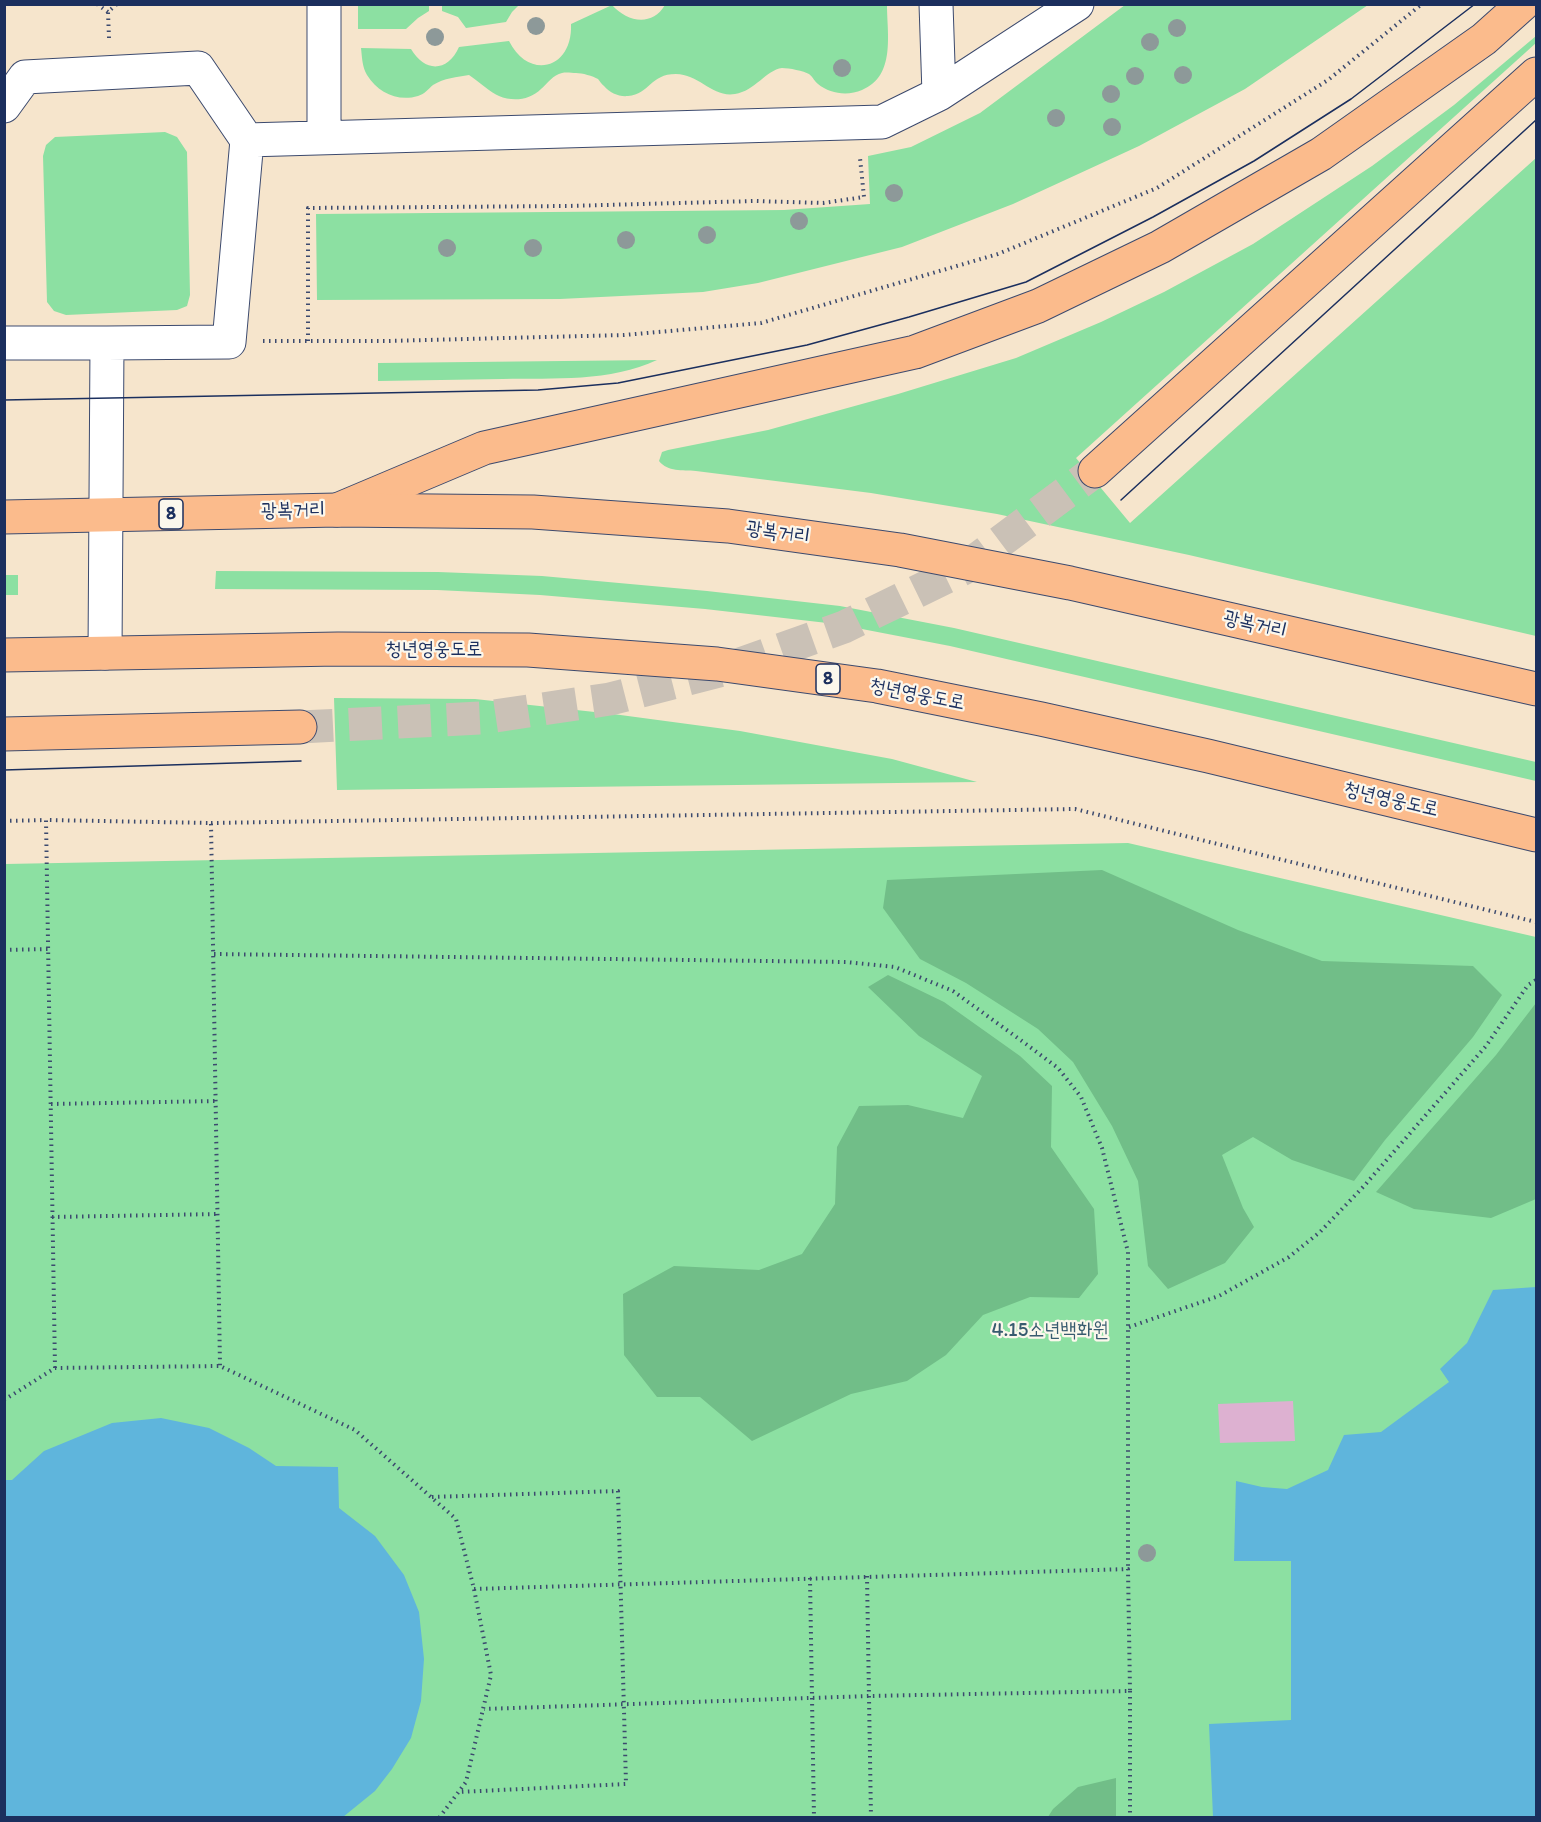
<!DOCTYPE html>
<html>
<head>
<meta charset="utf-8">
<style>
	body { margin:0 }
	#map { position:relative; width:1541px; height:1822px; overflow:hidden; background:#f6e5cc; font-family:Itim,sans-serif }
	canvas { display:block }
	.frame { position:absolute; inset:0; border:6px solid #1b2f5e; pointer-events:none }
</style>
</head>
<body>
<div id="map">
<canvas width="1541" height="1822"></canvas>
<div class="frame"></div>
</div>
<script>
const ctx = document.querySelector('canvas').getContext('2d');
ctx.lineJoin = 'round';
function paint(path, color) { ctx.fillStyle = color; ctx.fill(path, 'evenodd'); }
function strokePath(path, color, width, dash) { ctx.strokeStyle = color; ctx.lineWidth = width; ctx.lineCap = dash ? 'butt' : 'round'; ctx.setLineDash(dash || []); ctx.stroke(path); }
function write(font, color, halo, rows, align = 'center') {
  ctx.font = font + ' Itim,"Poor Story",sans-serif'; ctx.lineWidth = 4.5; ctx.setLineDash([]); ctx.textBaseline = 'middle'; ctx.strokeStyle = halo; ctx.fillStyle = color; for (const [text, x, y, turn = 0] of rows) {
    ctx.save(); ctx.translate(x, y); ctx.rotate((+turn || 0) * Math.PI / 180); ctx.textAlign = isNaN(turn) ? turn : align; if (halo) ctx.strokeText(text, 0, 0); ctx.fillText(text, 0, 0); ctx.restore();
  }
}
paint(new Path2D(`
	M358,5H429V11L418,18L406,29H358Z
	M442,5V4L519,5L512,12L506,22L466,28L458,17L442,11Z
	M612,5C627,22 652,27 665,5H887C887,34 896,76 862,90C848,96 830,94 818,84C815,82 813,77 809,74C804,71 789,68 782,68C766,70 755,91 735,94C713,98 699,74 676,74C650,74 650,94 628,96C619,97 610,93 604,86C601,84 600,81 598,79C593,76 582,73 576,73C572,73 566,72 562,73C553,75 548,83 541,89C530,100 513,102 499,96C490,92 478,81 469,75C457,77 444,78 433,85C428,89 425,94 418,96C398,102 378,93 367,75C362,67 362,56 361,48L411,49C425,73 448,72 459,47L509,41C529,81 573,69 571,24Z
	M1125,5H1368L1245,89L1139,146L1013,204L902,247L758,283L703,292L560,299L317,300L316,214L784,210L870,204L868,156L911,147L980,113Z
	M1536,36V43L1076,458L1130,523L1536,158V636L1189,555L997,514L871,493L696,471C682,470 668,472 659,461L662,452L668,450L768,430L898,394L1016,358L1101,322L1164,292L1253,244L1372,166L1454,105Z
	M165,132L177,137L187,152L190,295L187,306L177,310L66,315L54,311L47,302L43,156L46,145L55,137Z
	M657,360C611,382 553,378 503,379C461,380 420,380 378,381V363Z
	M216,571L438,572L542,576L707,591L840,606L954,628L1536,762V781L950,646L836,624L705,609L540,595L437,590L215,589Z
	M5,575H18V595H5Z
	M334,698L475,699L613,714L740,731L892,759L977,782L337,790Z
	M1128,843L1536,937V1817H5V864Z`), '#8ce0a2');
paint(new Path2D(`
	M1102,870L1238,930L1322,961L1473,966L1502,995L1473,1037L1385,1140L1354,1181L1292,1160L1253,1137L1222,1155L1243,1208L1254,1227L1225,1263L1168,1289L1148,1266L1138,1181L1112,1126L1073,1062L1038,1029L966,983L920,959L883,908L887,880Z
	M888,975L944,1002L1020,1056L1052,1086L1051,1147L1094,1209L1098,1274L1079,1298L1030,1297L983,1315L946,1355L907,1381L851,1394L752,1441L700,1397H657L624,1355L623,1294L674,1266L759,1270L802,1254L835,1204L837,1147L859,1106L908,1105L963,1118L982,1076L919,1036L868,987Z
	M1536,1003V1199L1491,1218L1414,1209L1376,1192L1496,1055Z
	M1116,1778V1817H1048L1053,1809L1078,1787Z`), '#71be88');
paint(new Path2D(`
	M1536,1287V1817H1213L1209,1724L1291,1720V1561H1234L1236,1481L1262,1487L1287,1489L1328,1470L1344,1435L1381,1432L1449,1382L1440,1369L1467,1343L1493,1290Z
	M161,1418L209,1428L249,1448L276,1466L338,1467L339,1508L375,1536L404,1575L419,1612L424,1659L421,1701L411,1738L392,1769L375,1791L343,1817H5V1480H12L44,1451L112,1423Z`), '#5fb5dc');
paint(new Path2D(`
	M1293,1401L1295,1441L1220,1443L1218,1404Z`), '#ddb1d1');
strokePath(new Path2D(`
	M300,727L481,718L610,699L723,670L844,627L965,568L1095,471`), '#cac1b6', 33, [33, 16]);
const minor = new Path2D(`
	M324,4V137
	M936,4L939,94
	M4,106L25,77L198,68L247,140L882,122L939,94L1077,4
	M4,343H107L105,653
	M107,343L229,342L247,140`);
const major = new Path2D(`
	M1095,471L1536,74
	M337,510L484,448L915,352L1038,306L1160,247L1321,154L1484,39L1523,4
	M4,734L300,727`);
const highway = new Path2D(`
	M4,517L337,510L533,512L728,526L900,550L1070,583L1536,689
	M4,655L338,649L528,650L717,664L877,686L1041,719L1208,756L1536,835`);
strokePath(minor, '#3c4a6e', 35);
strokePath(major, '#3c4a6e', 35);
strokePath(highway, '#3c4a6e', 35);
strokePath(new Path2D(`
	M97,4L108,12
	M109,38L108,12L117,4
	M263,341H387L624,335L761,323L998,254L1157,188L1328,80L1422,4
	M308,341V208L567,206L755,201L823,203L864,197L860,158
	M4,821L46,820
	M211,823L1075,809L1536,922
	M4,950L48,949
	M214,954L846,962L895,967L953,991L1026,1044L1058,1068L1081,1097L1102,1148L1128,1252V1569
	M51,1104L216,1101
	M52,1217L218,1214
	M1129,1327L1219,1296L1289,1257L1320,1232L1364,1186L1486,1046L1528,985L1536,980
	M55,1368L46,820L211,823L220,1366
	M4,1400L55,1368L220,1366L355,1430L456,1519L474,1589L491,1675L466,1782L439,1818
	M432,1497L618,1491L626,1784L459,1792
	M867,1576L871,1818
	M810,1578L814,1818
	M474,1589L1128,1569L1130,1691L869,1696L484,1709
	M1130,1691V1818`), '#3c4a6e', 4, [1.5, 4.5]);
strokePath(minor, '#fff', 33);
strokePath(major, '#fbbb8c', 33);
strokePath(highway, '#fbbb8c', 33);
strokePath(new Path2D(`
	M4,400L538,390L618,383L807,345L909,317L1026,282L1153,217L1254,161L1351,99L1475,4
	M1121,500L1536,120
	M4,770L301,761`), '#1b2f5e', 1.5);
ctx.fillStyle = '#8d9999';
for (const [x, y] of [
	[536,26],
	[1177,28],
	[435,37],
	[1150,42],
	[842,68],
	[1183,75],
	[1135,76],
	[1111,94],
	[1056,118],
	[1112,127],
	[894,193],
	[799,221],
	[707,235],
	[626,240],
	[447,248],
	[533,248],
	[1147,1553]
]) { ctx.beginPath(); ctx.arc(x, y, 9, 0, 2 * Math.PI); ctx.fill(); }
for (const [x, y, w] of [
	[171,514,24],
	[828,679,24]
]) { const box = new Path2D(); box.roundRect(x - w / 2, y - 15, w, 30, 4.5); ctx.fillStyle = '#fbf7ec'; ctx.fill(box); strokePath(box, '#1b2f5e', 1.5); }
write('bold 18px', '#1b2f5e', null, [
	["8",171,514],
	["8",828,679]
]);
write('20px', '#1b2f5e', '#fbf7ec', [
	["광복거리",293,511,-1],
	["광복거리",778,533,8],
	["광복거리",1255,625,13],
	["청년영웅도로",434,650],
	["청년영웅도로",917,695,11],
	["청년영웅도로",1391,800,13]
]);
write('20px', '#375b6f', '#fbf7ec', [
	["4.15소년백화원",1050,1331]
]);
</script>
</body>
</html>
